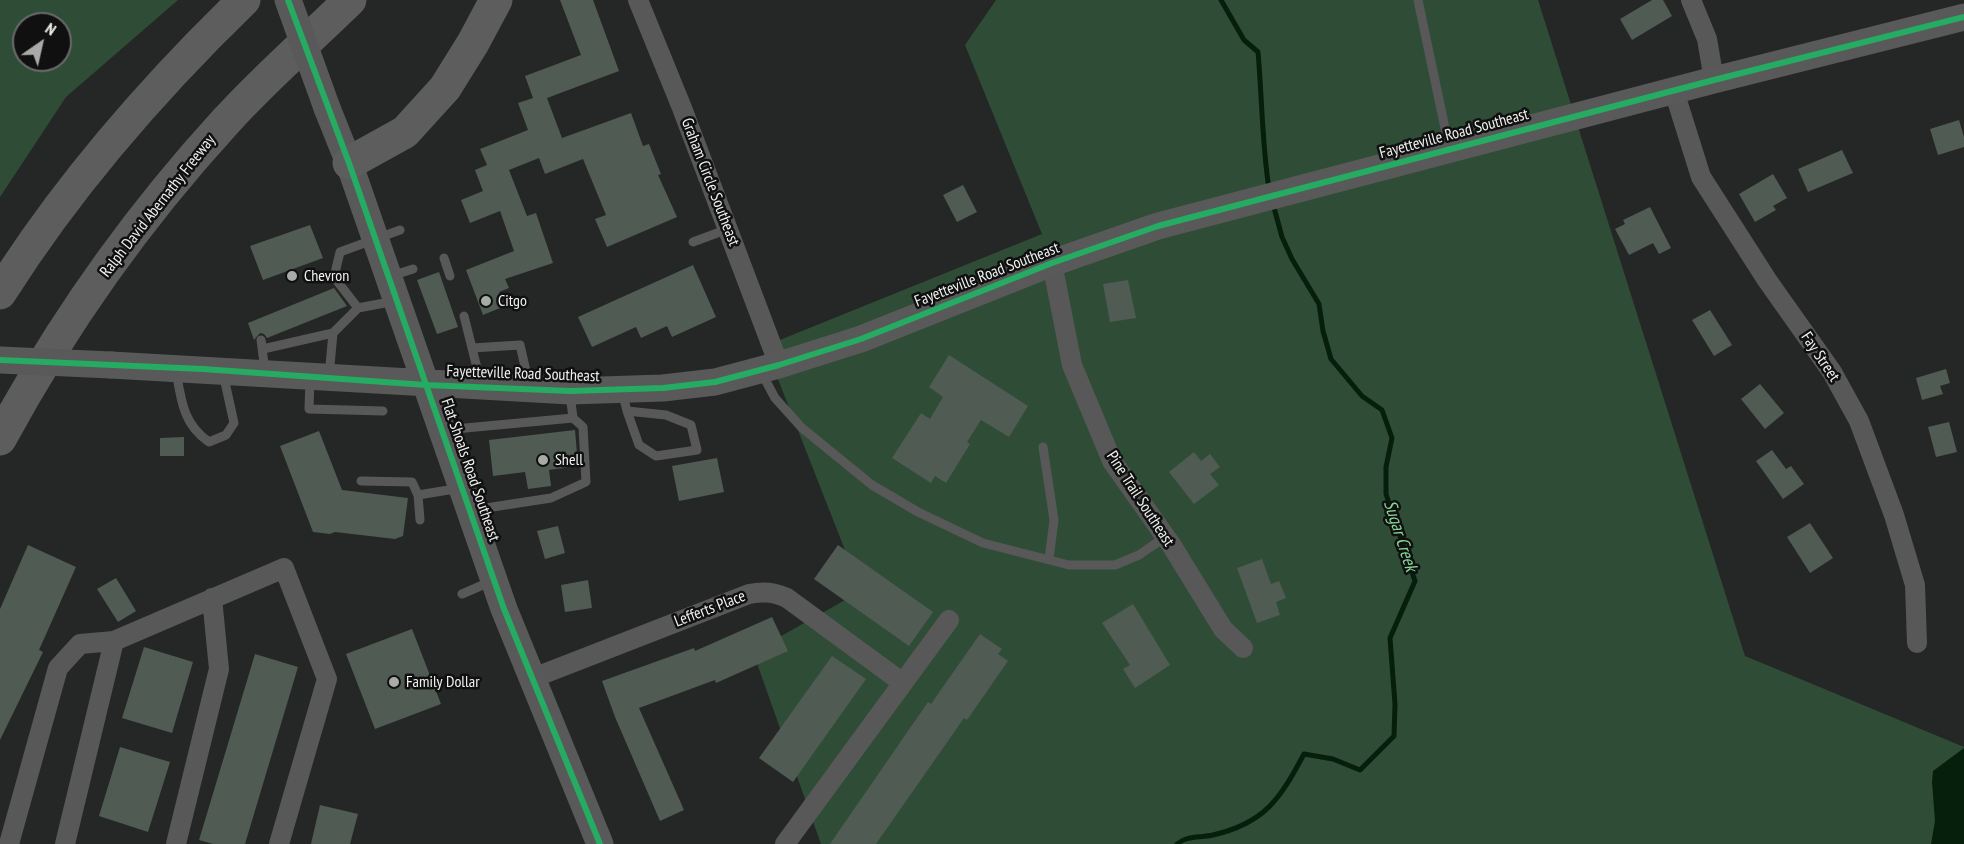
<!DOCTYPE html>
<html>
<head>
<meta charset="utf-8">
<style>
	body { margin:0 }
	#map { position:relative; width:1964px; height:844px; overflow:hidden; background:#252726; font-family:"PT Sans Narrow",sans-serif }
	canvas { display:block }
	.north { position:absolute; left:12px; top:12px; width:60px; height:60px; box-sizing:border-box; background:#0f100f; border:2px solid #696a69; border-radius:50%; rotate:34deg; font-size:16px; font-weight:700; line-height:24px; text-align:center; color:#f0f2f0 }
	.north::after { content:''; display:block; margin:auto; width:21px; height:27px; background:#a9aba9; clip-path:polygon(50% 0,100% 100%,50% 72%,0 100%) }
</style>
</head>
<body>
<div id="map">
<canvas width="1964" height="844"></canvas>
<div class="north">N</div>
</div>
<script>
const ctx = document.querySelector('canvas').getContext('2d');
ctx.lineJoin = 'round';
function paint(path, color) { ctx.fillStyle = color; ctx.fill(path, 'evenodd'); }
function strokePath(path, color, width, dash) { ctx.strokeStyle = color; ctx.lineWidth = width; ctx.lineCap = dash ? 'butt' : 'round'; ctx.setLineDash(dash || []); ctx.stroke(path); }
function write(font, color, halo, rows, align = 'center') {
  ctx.font = font + ' "PT Sans Narrow",sans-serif'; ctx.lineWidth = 5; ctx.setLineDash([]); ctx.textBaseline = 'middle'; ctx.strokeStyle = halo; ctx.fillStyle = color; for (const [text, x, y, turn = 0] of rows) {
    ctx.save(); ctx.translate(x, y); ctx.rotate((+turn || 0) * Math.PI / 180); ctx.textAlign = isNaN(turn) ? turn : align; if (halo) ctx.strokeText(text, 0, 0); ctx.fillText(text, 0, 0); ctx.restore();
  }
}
paint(new Path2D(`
	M0,0H178L66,97L0,197ZM24,24H60V60H24Z
	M996,0H1538L1745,656L1964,747V844H821L753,652L861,591L765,346L1042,234L965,45Z`), '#2f4d36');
paint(new Path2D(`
	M1964,748V844H1931L1935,821L1932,782L1933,771Z`), '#061f0d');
strokePath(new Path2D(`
	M1221,0L1244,40L1258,52C1262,97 1262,144 1269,189
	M1177,844C1187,835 1200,838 1213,835C1265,823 1280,799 1304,754L1333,759L1360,770L1394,736L1395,704L1390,638L1415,581L1386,494V467L1392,438L1382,410L1362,396L1331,359L1323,331L1319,304L1292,259L1282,237L1273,204`), '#061f0d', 5);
paint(new Path2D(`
	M560,0H593L619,71L547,98L562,138L631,113L643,146L649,144L661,174L658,175L677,217L607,247L595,219L606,215L583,159L545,174L539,158L509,170L527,216L536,213L553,263L505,279L509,288L499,292L505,306L483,315L466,270L514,251L500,211L470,223L461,200L483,191L475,170L487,165L480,149L528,130L518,103L533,98L525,76L581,55Z
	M1652,0H1663L1672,16L1632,40L1620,19Z
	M1959,120L1964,137V147L1938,155L1930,129Z
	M1842,150L1853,173L1808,192L1798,169Z
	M1773,174L1787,198L1773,206L1776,210L1755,222L1739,194Z
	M963,185L977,212L957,222L943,195Z
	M1650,207L1671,248L1659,254L1653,243L1629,255L1615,229L1625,224L1623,220Z
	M310,225L323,258L263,280L250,246Z
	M693,265L716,317L672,337L667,326L641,338L636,327L592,347L578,317Z
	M439,272L458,327L437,334L417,280Z
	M1128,280L1136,318L1110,322L1103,284Z
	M334,288L347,306L267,338L264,334L260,333L254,340L248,323Z
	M1710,310L1732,345L1714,356L1692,320Z
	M949,355L1028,406L1009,437L981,420L967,442L970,444L946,483L935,476L931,483L892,458L921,413L930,419L943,397L929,387Z
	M1946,369L1950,383L1940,386L1943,394L1922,400L1916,378Z
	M1760,384L1784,413L1765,429L1741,399Z
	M1949,422L1957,452L1936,457L1928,427Z
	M575,430L578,466L549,470L551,486L528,489L525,472L493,476L489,440Z
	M319,431L342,490L408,498L403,536L395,539L335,532L330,534L313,532L280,446Z
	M184,437V456H160V438Z
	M1772,450L1786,469L1791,466L1804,484L1783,499L1756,461Z
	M1194,452L1201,461L1210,454L1220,467L1210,474L1219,485L1194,504L1169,472Z
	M717,458L724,492L679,501L672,466Z
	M1810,523L1833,558L1810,573L1787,537Z
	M558,526L565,553L545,559L537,531Z
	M28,545L76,567L39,650L43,652L0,740V609Z
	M838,545L933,612L909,646L814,579Z
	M1262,559L1271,584L1279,581L1286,598L1276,602L1280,615L1257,623L1237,568Z
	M116,578L136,611L118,622L97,589Z
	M588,580L592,608L565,612L561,585Z
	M1133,604L1170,665L1135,688L1123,669L1130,665L1102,623Z
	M772,617L788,651L716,683L715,680L639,708L684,810L660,821L615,717L602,681L694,648L695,651Z
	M412,629L441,704L375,729L346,654Z
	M980,634L1002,649L998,654L1008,661L967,720L964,718L876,844H830L928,702L931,704Z
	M144,647L193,662L172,733L122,718Z
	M255,654L298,667L245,844H213L199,840Z
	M832,656L866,679L793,782L759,758Z
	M120,747L170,762L148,832L99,816Z
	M320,805L358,814L350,844H311Z`), '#505b53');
strokePath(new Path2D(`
	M1418,0L1449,147
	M693,242L728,229
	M444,258L450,276
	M391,276L413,269
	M395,301L358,308L334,277L340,252L400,230
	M464,316L481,384
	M261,340L265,371
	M472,348L520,345L529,384
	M263,349L333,333
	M176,370C181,400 183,424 209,442L226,435L234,423L223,373
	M761,372L775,398L802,428L872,485L918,512L983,543L1069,565H1115L1139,555L1165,537
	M329,376L333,333L358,308
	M310,379L309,409L383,411
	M622,391L627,411L639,445L656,456L697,450L691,425L666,415L627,411
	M444,430L573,418
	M1043,447L1054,520L1049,559
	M361,481L412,482L418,495L461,488
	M418,495L420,520
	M473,510L551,498L586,482L583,427L573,418L570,394
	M462,594L492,581`), '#585858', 9);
strokePath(new Path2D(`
	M638,0L682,108L779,365
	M1691,0L1707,39L1714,80
	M1674,91L1701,177L1767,280L1832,372L1859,421L1894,515L1915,585L1917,643
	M1052,263L1072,365L1112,461L1172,546L1223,629L1243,648
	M533,678L749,594C764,591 773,592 787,598L903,683
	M9,844L58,668L80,644L114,641
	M65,844L114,641L284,568L327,679L279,844
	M176,844L219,669L212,598
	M785,844L949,620`), '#585858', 20);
strokePath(new Path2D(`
	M327,108L349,163L504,609L600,844
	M111,365L570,391L663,388L715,382L779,365L861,339L1052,263L1158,226L1714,80L1964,17`), '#585958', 27);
strokePath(new Path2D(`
	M349,163L405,132L445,88L473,43L496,0
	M0,293C69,184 152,89 244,0
	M0,439C62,324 138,217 226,121C265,78 309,40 350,0`), '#5c5d5c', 33);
strokePath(new Path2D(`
	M288,0L327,108
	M0,360L111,365`), '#585958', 27);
strokePath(new Path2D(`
	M288,0L349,163L504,609L600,844
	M0,360L203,369L426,385L570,391L663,388L715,382L779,365L861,339L1052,263L1158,226L1714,80L1964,17`), '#26ab63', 6);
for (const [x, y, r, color] of [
	[292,276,6,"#a9aba9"],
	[486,301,6,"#a9aba9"],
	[543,460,6,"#a9aba9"],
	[394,682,6,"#a9aba9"]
]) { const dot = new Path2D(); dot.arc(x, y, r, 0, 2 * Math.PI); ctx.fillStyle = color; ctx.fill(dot); strokePath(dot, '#0f100f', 2); }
write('16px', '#f0f2f0', '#0f100f', [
	["Fayetteville Road Southeast",1454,134,-15],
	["Graham Circle Southeast",710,182,69],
	["Ralph David Abernathy Freeway",158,206,-52],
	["Fayetteville Road Southeast",987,275,-21],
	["Fay Street",1820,357,56],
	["Fayetteville Road Southeast",523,374,2],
	["Flat Shoals Road Southeast",470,470,71],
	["Pine Trail Southeast",1140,499,57],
	["Lefferts Place",710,609,-21]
]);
write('16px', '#f0f2f0', '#0f100f', [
	["Chevron",304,276],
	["Citgo",498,301],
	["Shell",555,460],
	["Family Dollar",406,682]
], 'left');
write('italic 18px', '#87d498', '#0f100f', [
	["Sugar Creek",1400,536,72]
]);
</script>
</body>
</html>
